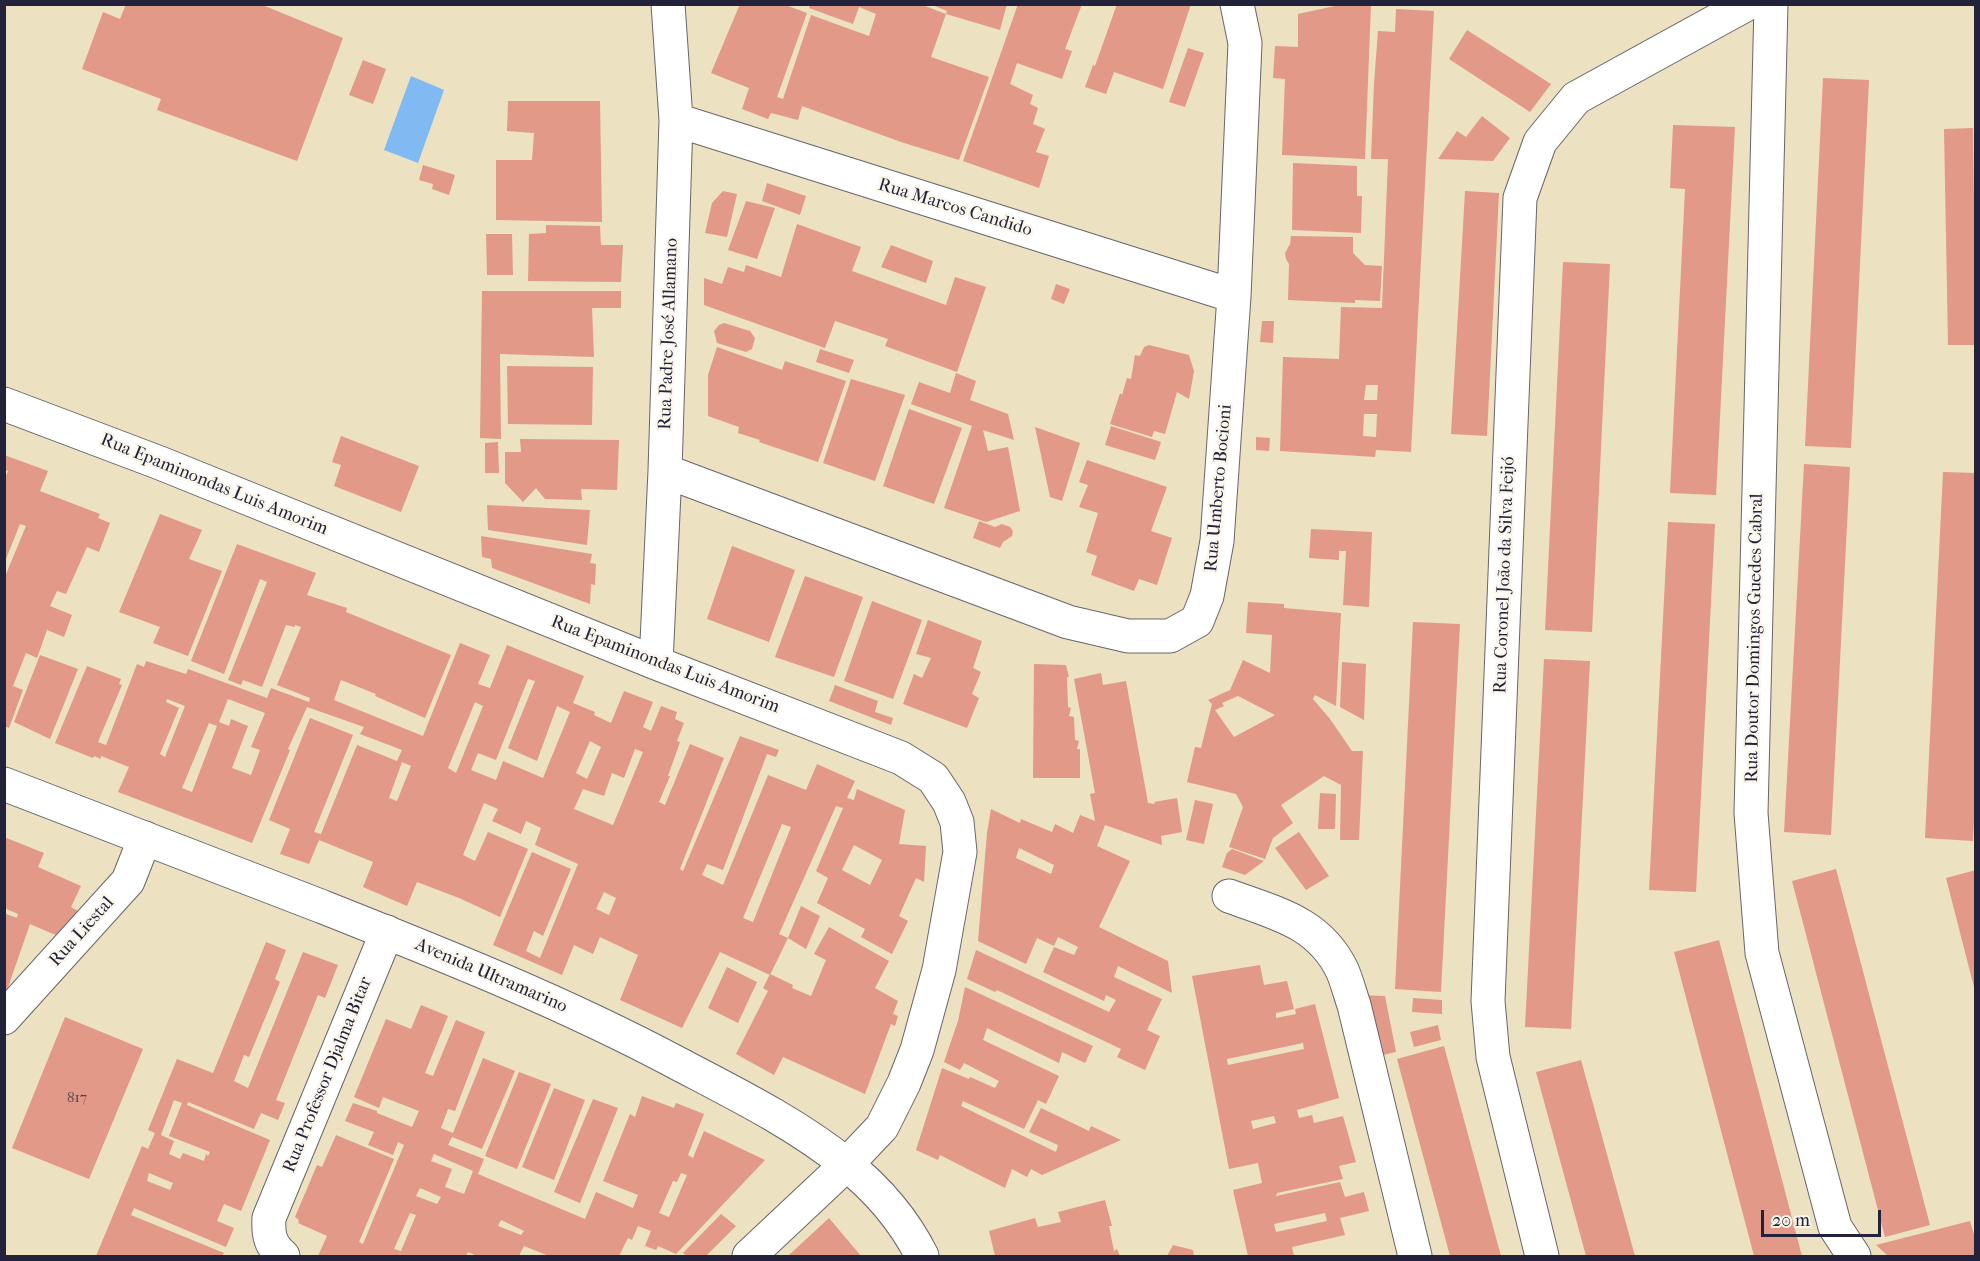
<!DOCTYPE html>
<html>
<head>
<meta charset="utf-8">
<style>
	body { margin:0 }
	#map { position:relative; width:1980px; height:1261px; overflow:hidden; background:#ece1c0; font-family:"IM FELL French Canon",serif }
	canvas { display:block }
	.frame { position:absolute; inset:0; border:6px solid #22223b; pointer-events:none }
	.scale { position:absolute; left:1761px; top:1210px; width:120px; height:27px; box-sizing:border-box; border:3px solid #22223b; border-top:0; padding-left:8px; font-size:18px; line-height:21px; white-space:nowrap; color:#22223b; -webkit-text-stroke:4px #fbf7ec; paint-order:stroke }
</style>
</head>
<body>
<div id="map">
<canvas width="1980" height="1261"></canvas>
<div class="frame"></div>
<div class="scale">20 m</div>
</div>
<script>
const ctx = document.querySelector('canvas').getContext('2d');
ctx.lineJoin = 'round';
function paint(path, color) { ctx.fillStyle = color; ctx.fill(path, 'evenodd'); }
function strokePath(path, color, width, dash) { ctx.strokeStyle = color; ctx.lineWidth = width; ctx.lineCap = dash ? 'butt' : 'round'; ctx.setLineDash(dash || []); ctx.stroke(path); }
function write(font, color, halo, rows, align = 'center') {
  ctx.font = font + ' "IM FELL French Canon",serif'; ctx.lineWidth = 5; ctx.setLineDash([]); ctx.textBaseline = 'middle'; ctx.strokeStyle = halo; ctx.fillStyle = color; for (const [text, x, y, turn = 0] of rows) {
    ctx.save(); ctx.translate(x, y); ctx.rotate((+turn || 0) * Math.PI / 180); ctx.textAlign = isNaN(turn) ? turn : align; if (halo) ctx.strokeText(text, 0, 0); ctx.fillText(text, 0, 0); ctx.restore();
  }
}
paint(new Path2D(`
	M411,76L444,90L418,163L384,150Z`), '#81baf2');
paint(new Path2D(`
	M126,4H260L343,38L297,161L157,110L161,99L82,69L103,12L120,19Z
	M740,4H783L807,13L777,97L783,99L811,15L869,36L876,14L859,7L853,24L809,8L810,5L920,4L946,14L931,57L989,77L959,160L901,142L802,106L798,120L771,113L768,119L742,109L749,88L711,73Z
	M930,4H1007L1000,30L946,14L947,11Z
	M1018,4H1082L1065,49L1072,51L1062,79L1017,63L1010,84L1033,95L1030,104L1038,108L1033,124L1045,129L1036,152L1049,156L1039,188L963,161Z
	M1117,4H1191L1163,89L1114,72L1106,94L1085,87L1093,65L1095,66Z
	M1344,4H1371L1365,159L1282,155L1285,79L1273,78L1275,46L1298,47V14Z
	M1396,9L1434,11L1411,452L1376,450L1375,457L1280,451L1283,357L1339,359L1341,307L1382,308L1388,159H1371L1374,84L1378,31L1395,32ZM1366,385H1378L1377,400H1364ZM1364,414H1377L1376,437L1363,436Z
	M1467,30L1551,84L1530,112L1449,59Z
	M1188,48L1204,53L1185,107L1169,102Z
	M363,60L386,69L373,104L349,95Z
	M1823,78L1869,80L1851,448L1805,446Z
	M508,101H600L602,222L496,220V160H532L534,133L507,131Z
	M1482,116L1510,138L1493,161L1438,159L1457,131L1466,137Z
	M1673,125L1735,127L1716,495L1670,493L1685,189L1670,188Z
	M1973,128L1976,345H1948L1944,129Z
	M1293,163L1357,166V196H1362L1361,233L1292,230Z
	M423,165L455,175L449,195L432,189L433,184L419,180Z
	M767,183L806,196L800,215L762,201Z
	M723,191L737,194L727,237L705,233L712,203Z
	M1465,191L1499,193L1487,436L1451,434Z
	M746,201L775,208L757,259L728,250Z
	M797,224L861,247L852,271L946,305L955,277L986,287L957,372L885,346L888,339L835,321L825,348L704,305V278L722,284L728,267L744,272L746,265L781,277Z
	M546,225L600,226L601,245H623L621,282L528,281L529,234L546,233Z
	M486,234H512L513,275H487Z
	M1291,236L1353,237V253L1365,265L1382,266L1380,301L1355,300V303L1288,300L1289,264L1286,259L1285,253L1290,244Z
	M891,245L933,261L926,283L881,267Z
	M1563,262L1610,264L1592,632L1545,630Z
	M1056,284L1070,289L1064,304L1051,299Z
	M482,291H621V308H592L594,357L500,354L501,439L480,438Z
	M1262,321H1274L1273,343L1260,342Z
	M724,323L750,331L755,338L752,349L746,352L717,343L714,331L719,325Z
	M1149,345L1189,355L1194,371L1189,399L1177,392L1165,434L1154,431L1152,437L1110,424L1120,393L1122,395L1127,378L1131,379L1135,355L1140,356L1144,347Z
	M717,347L782,370L785,361L846,381L818,462L759,442L760,440L738,433L739,427L708,416V375Z
	M820,349L854,360L849,373L816,362Z
	M507,366L593,367L592,425L508,424Z
	M956,373L976,381L970,400L1008,414L1014,440L983,430L988,451L1008,447L1020,511L986,522L944,508L972,426L911,404L919,382L950,393Z
	M851,379L905,395L875,481L823,463Z
	M909,409L962,428L934,504L883,486Z
	M1111,426L1161,442L1155,460L1105,445Z
	M1035,427L1080,443L1062,501L1050,497Z
	M341,436L419,466L401,512L334,486L341,465L332,462Z
	M1256,437L1270,438L1269,451L1256,450Z
	M520,439L619,440L617,490L581,489L582,500L545,499L536,488L523,502L505,483V452H521Z
	M498,442L499,473H485V443Z
	M4,455L48,471L40,491L100,514L98,518L110,523L99,552L87,547L66,594L57,591L50,606L72,615L64,637L47,630L37,658L26,653L13,686L23,690L9,728L4,726V579L26,526L20,524L4,564V480L8,471L4,469Z
	M1087,460L1167,487L1151,531L1172,538L1157,585L1139,579L1134,591L1091,575L1097,556L1086,552L1098,513L1079,507L1088,485L1079,482Z
	M1804,464L1850,467L1831,835L1784,832Z
	M1943,472L1976,473V780L1973,841L1925,838Z
	M487,505L590,510L587,545L488,530Z
	M160,514L202,530L189,559L222,571L188,656L153,643L160,627L119,612Z
	M979,521L995,527L1002,524L1010,527L1013,531L1012,536L1003,542L1000,548L973,538Z
	M1668,522L1715,524L1696,892L1649,890Z
	M1311,529L1372,532L1369,607L1343,605L1346,551H1339V560L1309,558Z
	M481,536L592,554L590,563L596,564L595,585L591,584L590,604L492,568L491,559L482,557Z
	M237,544L316,573L307,595L347,608L346,612L451,655L425,718L375,696L376,694L341,680L334,700L423,736L460,643L490,655L478,684L490,688L507,645L584,676L573,703L595,712L594,715L611,723L624,691L653,702L643,727L651,731L661,706L677,712L675,719L684,723L677,741L680,742L668,776H670L659,802L665,805L690,744L724,758L680,869L683,871L740,736L779,750L776,757L767,754L723,870L707,864L702,875L723,885L768,775L806,790L817,764L855,781L847,798L854,800L857,789L905,810L899,844L926,846L924,882L916,878L899,916L908,921L892,954L861,937L865,929L817,903L828,878L816,871L843,808L836,806L779,934L788,938L770,975L720,952L682,1028L620,1000L638,955L600,937L593,954L574,945L562,975L493,945L532,852L571,869L543,936L534,931L526,951L540,958L578,864L535,845L541,828L526,821L521,834L492,821L498,809L484,803L463,855L475,861L488,832L528,849L500,917L459,898L417,882L407,906L363,887L373,862L319,840L309,864L280,854L290,829L269,820L310,718L353,735L314,832L321,834L357,745L397,761L402,750L360,734L364,727L307,707L288,749L290,750L252,843L118,792L129,767L101,756V759L94,756L93,758L55,743L87,666L121,679L119,684L122,685L98,742L106,745L137,664L144,667L146,661L186,674L188,669L267,698L271,688L309,702L310,698L277,685L301,627L295,625V627L286,625L262,687L243,680L241,685L228,680L267,582L260,579L224,674L191,661ZM528,679L535,681L508,748L537,761L557,706L570,712L543,778L503,761L496,780L471,770L478,753L496,760ZM167,699L185,706L165,757L160,754L179,708L166,702ZM228,699L265,713L251,747L260,750L251,775L232,768L248,726L231,719L229,726L219,722ZM475,702L483,706L456,773L448,768ZM209,723L217,726L192,792L182,788ZM590,741L601,747L587,779L576,773ZM635,749L643,752L613,825L574,809L583,789L604,796L612,773L624,778ZM402,762L411,766L397,801L389,798ZM782,824L791,827L753,922L743,918ZM854,845L882,860L870,885L842,870ZM604,892L616,898L609,915L596,909Z
	M732,546L795,570L769,642L707,619Z
	M805,576L863,597L834,677L775,657Z
	M872,601L922,620L893,699L844,681Z
	M1248,602L1284,604V608L1341,613L1336,706L1315,695L1313,699L1330,719L1352,751H1363L1359,840H1340L1341,785L1324,776L1281,805L1293,823L1273,838L1265,859L1229,847L1243,807L1236,794L1187,782L1195,747L1201,748L1212,704L1208,700L1230,690L1243,660L1270,673L1272,635L1246,633ZM1238,696L1275,715L1234,737L1215,710L1224,706L1222,703Z
	M928,620L982,641L973,668L981,672L972,694L979,698L967,728L903,704L914,674L922,678L931,658L916,654Z
	M1413,622L1460,624L1441,992L1395,989Z
	M40,655L78,669L50,739L14,722Z
	M1544,659L1590,661L1571,1029L1525,1027Z
	M1342,662L1366,664L1364,720L1340,707Z
	M1034,664L1066,665L1069,677H1067L1068,707L1071,708L1069,716L1074,717L1075,740L1079,741L1077,749H1080V778H1033Z
	M1101,673L1103,685L1126,681L1148,803L1155,804L1154,802L1177,798L1182,832L1161,836L1162,845L1105,825L1097,846L1130,861L1099,927L1168,961L1172,993L1118,966L1114,977L1162,999L1147,1030L1160,1036L1145,1070L1117,1057L1121,1049L997,990L995,992L967,979L976,950L1109,1012L1116,1000L1106,995L1104,1001L1043,972L1054,947L1074,955L1078,947L1058,937L1054,946L1037,938L1026,964L978,941L987,833L991,809L1020,823L1021,819L1052,832L1055,824L1073,833L1080,815L1095,821L1090,794L1095,793L1074,679ZM1019,848L1054,865L1051,874L1016,858Z
	M835,685L878,701L875,712L893,718L891,725L829,701Z
	M1320,793L1336,794L1335,829H1318Z
	M1195,800L1213,804L1204,844L1186,840Z
	M1299,832L1329,876L1306,890L1275,848Z
	M4,837L44,853L38,867L81,886L71,907L83,914L60,937L30,924L7,990L4,989V913L17,918L18,914L4,908Z
	M1232,849L1264,861L1245,875L1222,867L1227,853Z
	M1836,869L1930,1225L1885,1237L1792,881Z
	M1976,870V991H1975L1946,878Z
	M801,906L820,916L806,949L788,938Z
	M829,927L889,961L875,988L898,1001L893,1014L898,1016L895,1026L891,1024L865,1094L783,1057L774,1075L736,1054L768,991L763,988L770,974L793,985L792,988L811,996L826,960L814,954Z
	M1719,940L1802,1256H1754L1674,952Z
	M266,942L286,950L275,979L280,982L249,1057L244,1055L234,1081L248,1088L303,952L338,965L325,998L318,995L276,1100L285,1103L278,1120L261,1113L254,1129L188,1102L187,1105L270,1140L241,1211L224,1204L217,1221L234,1228L226,1247L134,1208L131,1215L224,1253L222,1256H96L142,1146L148,1149L155,1133L148,1130L177,1059L213,1073ZM174,1100L182,1103L169,1136L210,1152L208,1156L206,1154L204,1161L183,1153L180,1159L169,1154L174,1141L161,1135ZM149,1173L173,1183L170,1190L147,1181Z
	M1260,965L1264,985L1287,981L1294,1009L1276,1013V1018L1296,1014L1295,1009L1315,1004L1339,1098L1297,1110L1299,1118L1312,1115L1314,1123L1343,1116L1356,1162L1339,1166L1343,1179L1277,1193L1276,1196L1340,1182L1345,1197L1364,1192L1369,1211L1340,1218L1345,1235L1292,1247L1294,1256H1248L1233,1190L1262,1183L1258,1163L1229,1169L1192,976ZM1303,1043L1304,1049L1228,1065L1227,1059ZM1274,1116L1276,1123L1253,1129L1251,1121ZM1325,1213L1327,1221L1276,1232L1274,1224Z
	M727,967L757,982L738,1023L708,1008Z
	M965,987L1093,1046L1085,1063L1062,1052L1059,1063L987,1028L983,1040L1059,1076L1046,1104L1038,1100L1024,1129L963,1101L961,1106L1056,1152L1058,1145L1029,1132L1041,1108L1089,1131L1091,1126L1121,1140L1042,1175L1031,1169L1027,1177L1012,1169L1005,1188L940,1155L938,1160L916,1150L942,1068L969,1079L970,1077L995,1088L999,1081L964,1063L960,1070L944,1062L958,1021Z
	M1358,995L1385,996L1396,1052L1370,1058Z
	M1413,998L1442,1000V1014L1412,1012Z
	M421,1005L448,1016L425,1073L433,1076L456,1020L485,1032L455,1111L448,1109L441,1128L453,1133L483,1058L515,1071L482,1149L452,1137L448,1145L484,1159L478,1174L585,1219L596,1192L633,1208L638,1195L603,1181L630,1114L635,1117L642,1096L674,1108L676,1103L704,1114L688,1155L693,1158L704,1131L765,1160L676,1254L658,1246L656,1250L645,1246L651,1231L638,1226L632,1240L628,1238L619,1256H549L524,1246L519,1256H477L468,1252L466,1256H318L327,1236L298,1223L299,1220L295,1217L317,1165L322,1167L336,1135L394,1159L359,1242L363,1244L404,1145L398,1142L393,1155L368,1145L374,1132L345,1121L353,1103L377,1111V1113L412,1127L419,1111L383,1097L379,1108L354,1097L386,1019L411,1029ZM434,1154L473,1171L464,1194L445,1187L452,1169L431,1161ZM681,1173L687,1175L669,1217L659,1213L673,1181L677,1182ZM420,1188L441,1197L437,1204L416,1196ZM410,1213L416,1215L401,1251L394,1249ZM501,1220L524,1231L521,1235L498,1226Z
	M65,1017L143,1049L89,1179L12,1148Z
	M1438,1025L1441,1040L1414,1047L1410,1032Z
	M1444,1046L1501,1256H1450L1397,1059Z
	M1581,1060L1635,1256H1586L1536,1072Z
	M519,1072L551,1084L517,1169L485,1156Z
	M554,1088L585,1100L554,1180L522,1167Z
	M593,1099L618,1108L580,1203L554,1192Z
	M1105,1200L1112,1226H1109L1114,1251L1117,1249L1120,1256H995L989,1231L1035,1218L1038,1227L1061,1222L1058,1212Z
	M721,1214L736,1226L706,1256H687L683,1253Z
	M829,1218L861,1256H790L789,1255Z
	M1970,1221L1976,1241V1256H1953V1255L1945,1256H1888L1876,1245Z
	M1173,1245L1193,1250L1194,1256H1167Z`), '#e29987');
const street = new Path2D(`
	M1771,4L1751,813L1762,953L1835,1227L1854,1256
	M676,120L1234,296
	M4,404L160,463L656,663L901,758L933,778L949,802L957,822L960,852L939,970L917,1050L904,1083L882,1127L847,1164L749,1256
	M665,471L1068,622L1128,636H1170L1197,621L1207,596L1217,541L1234,296L1245,43L1237,4
	M656,663L665,471L676,120L668,4
	M1229,896C1275,913 1319,922 1342,970C1347,981 1350,994 1354,1005L1415,1256
	M4,1018L128,881L145,838
	M283,1256C270,1245 268,1235 269,1218L387,932
	M1542,1256L1493,1057L1488,1001L1520,198L1540,142L1576,98L1747,4`);
const secondary = new Path2D(`
	M4,784C111,825 217,866 323,907C444,955 565,1003 679,1064C736,1094 795,1123 846,1164C877,1189 904,1220 922,1256`);
strokePath(street, '#69656a', 35);
strokePath(secondary, '#69656a', 35);
strokePath(street, '#fff', 33);
strokePath(secondary, '#fff', 33);
write('15px', '#52404e', null, [
	["817",77,1098]
]);
write('18px', '#22223b', '#fbf7ec', [
	["Rua Marcos Candido",955,208,17],
	["Rua Padre José Allamano",669,334,-88],
	["Rua Epaminondas Luis Amorim",214,485,22],
	["Rua Umberto Bocioni",1219,488,-85],
	["Rua Coronel João da Silva Feijó",1505,575,-88],
	["Rua Doutor Domingos Guedes Cabral",1755,638,-89],
	["Rua Epaminondas Luis Amorim",665,665,21],
	["Rua Liestal",82,932,-48],
	["Avenida Ultramarino",491,976,23],
	["Rua Professor Djalma Bitar",328,1075,-68]
]);
</script>
</body>
</html>
